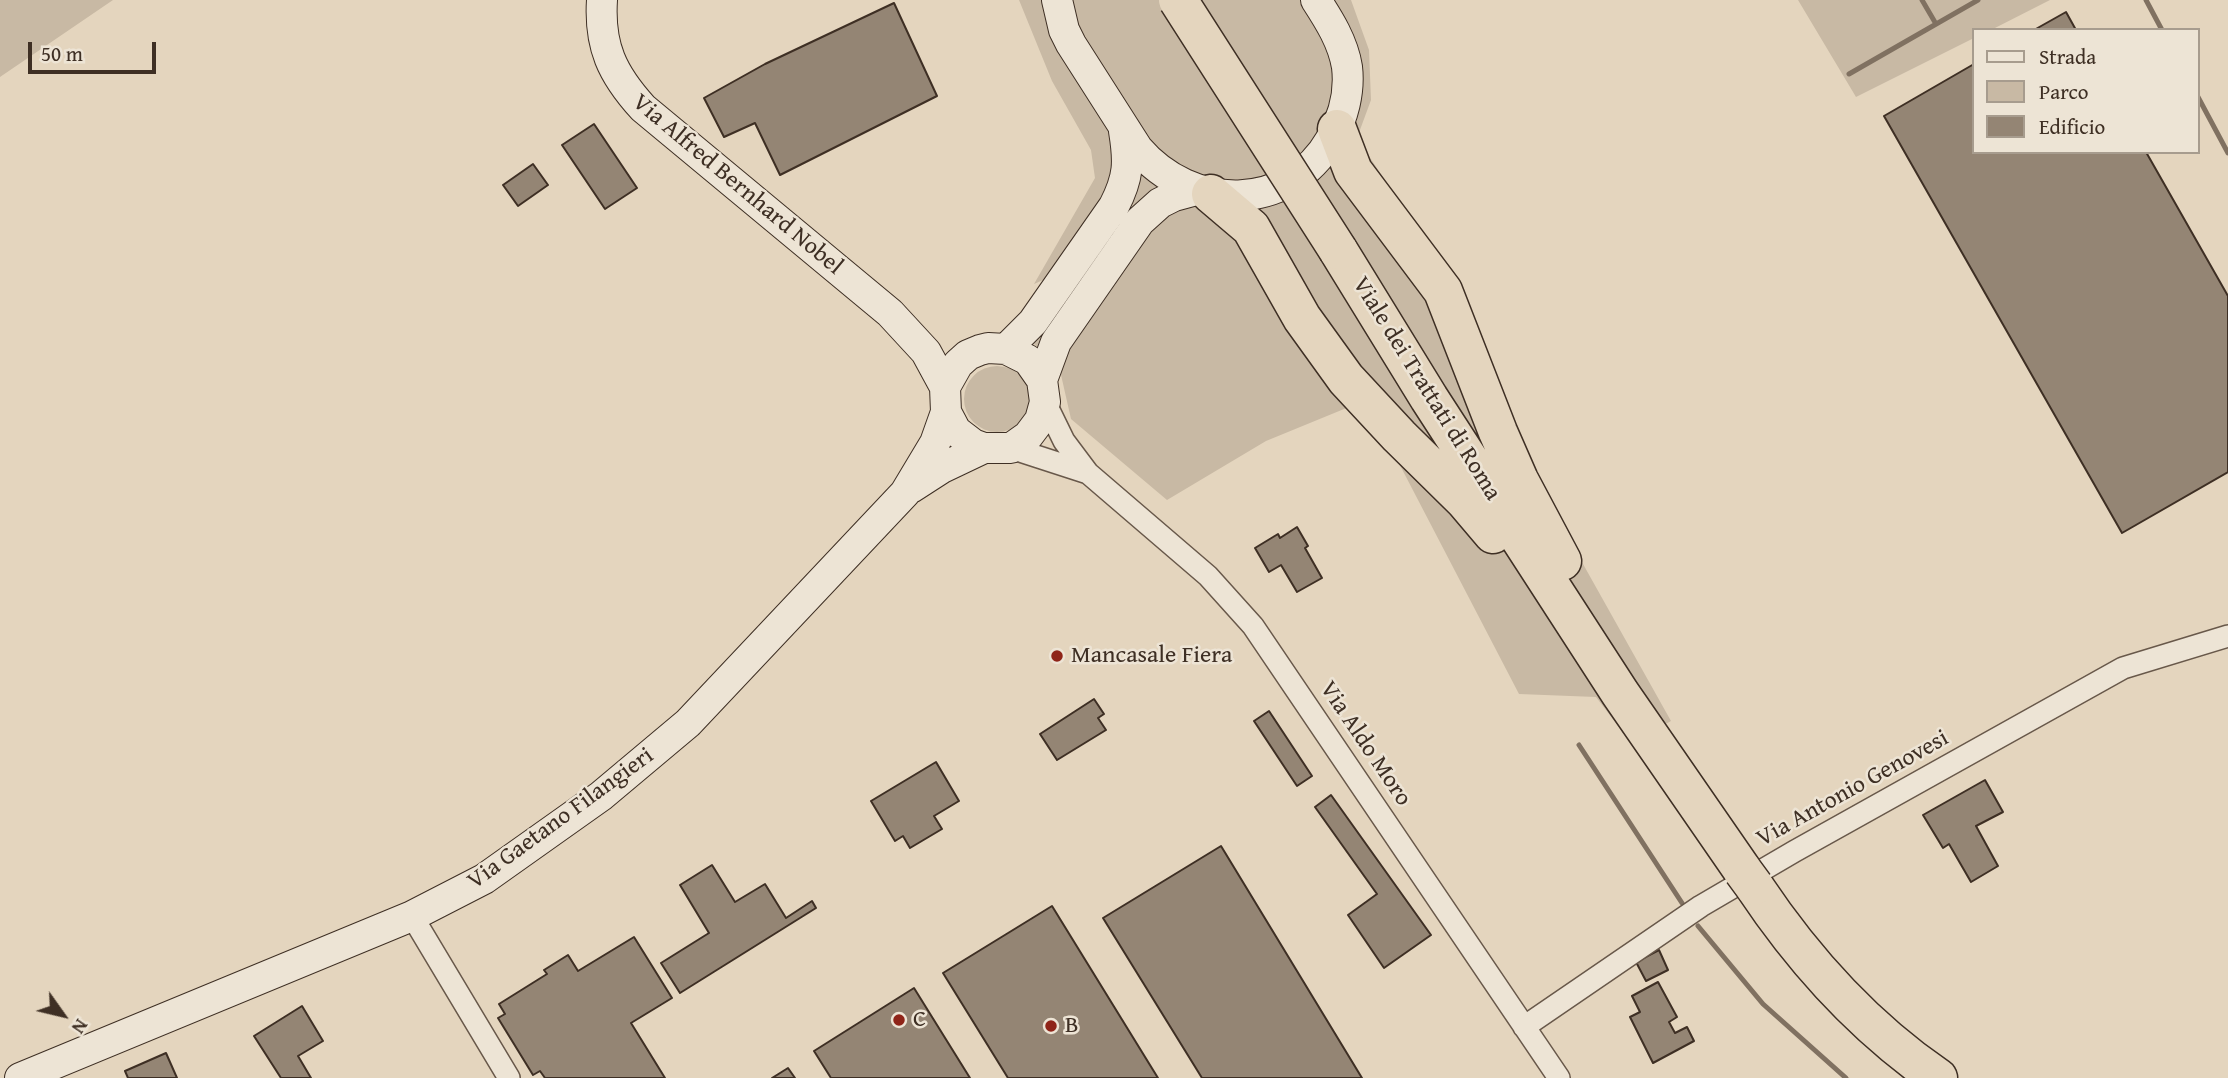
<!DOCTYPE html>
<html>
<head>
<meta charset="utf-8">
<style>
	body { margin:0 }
	#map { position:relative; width:2228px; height:1078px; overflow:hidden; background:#e4d5be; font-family:"Gentium Book Plus",serif }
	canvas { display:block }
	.legend { position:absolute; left:1972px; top:28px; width:228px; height:126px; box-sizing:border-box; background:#ede4d5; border:2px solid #a79c8e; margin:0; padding:9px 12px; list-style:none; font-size:21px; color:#3e2f24 }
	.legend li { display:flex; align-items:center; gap:14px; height:35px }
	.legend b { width:35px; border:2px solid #a79c8e }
	.north { position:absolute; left:28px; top:980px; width:70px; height:70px; -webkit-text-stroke:5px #ede4d5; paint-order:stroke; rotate:124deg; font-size:19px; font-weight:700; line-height:28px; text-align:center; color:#3e2f24 }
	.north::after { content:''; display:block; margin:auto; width:24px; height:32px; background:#3e2f24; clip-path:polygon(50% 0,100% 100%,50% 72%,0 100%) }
	.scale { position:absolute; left:28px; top:42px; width:128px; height:32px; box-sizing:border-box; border:4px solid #3e2f24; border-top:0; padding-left:9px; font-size:21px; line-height:24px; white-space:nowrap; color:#3e2f24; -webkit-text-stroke:5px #ede4d5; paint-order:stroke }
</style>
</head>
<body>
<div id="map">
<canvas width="2228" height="1078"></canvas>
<ul class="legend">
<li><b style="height:9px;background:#ede4d5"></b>Strada</li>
<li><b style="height:19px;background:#c8b9a4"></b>Parco</li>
<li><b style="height:19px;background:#948574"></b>Edificio</li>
</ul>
<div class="north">N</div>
<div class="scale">50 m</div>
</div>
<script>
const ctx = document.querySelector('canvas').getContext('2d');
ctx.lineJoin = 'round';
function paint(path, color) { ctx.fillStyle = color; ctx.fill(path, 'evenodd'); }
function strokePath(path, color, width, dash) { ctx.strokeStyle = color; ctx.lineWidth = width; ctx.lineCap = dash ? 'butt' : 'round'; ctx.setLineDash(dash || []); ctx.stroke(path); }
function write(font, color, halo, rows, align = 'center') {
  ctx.font = font + ' "Gentium Book Plus",serif'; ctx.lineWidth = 5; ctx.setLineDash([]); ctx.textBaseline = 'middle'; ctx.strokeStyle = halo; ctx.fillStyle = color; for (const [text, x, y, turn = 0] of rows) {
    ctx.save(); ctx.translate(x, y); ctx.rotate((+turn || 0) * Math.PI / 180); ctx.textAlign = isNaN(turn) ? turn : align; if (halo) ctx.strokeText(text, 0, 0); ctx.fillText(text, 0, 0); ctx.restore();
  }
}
paint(new Path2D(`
	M0,0H113L0,77Z
	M1019,0H1351L1369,50L1371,100L1357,138L1451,280L1532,473L1671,721L1631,743L1596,697L1519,694L1366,400L1266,441L1167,500L1071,419L1059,366L1033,343L1075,266L1034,284L1095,178L1091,150L1052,81Z
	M1798,0H2050L1991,30H1974V38L1856,97Z
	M964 399a33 33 0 1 1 66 0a33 33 0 1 1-66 0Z`), '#c8b9a4');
strokePath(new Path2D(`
	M1922,0L1936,24
	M2146,0L2162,30
	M1849,74L1978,0
	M2198,97L2228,153
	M1579,745L1682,903
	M1698,926L1763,1004L1846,1078`), '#807161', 5);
const building = new Path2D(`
	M894,3L937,96L780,175L755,123L724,137L704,98L765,64Z
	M2066,12L2076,30H2034Z
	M1974,64V152H2146L2228,296V472L2122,533L1884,116Z
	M594,124L637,188L605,209L562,145Z
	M533,164L548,185L518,206L503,185Z
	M1297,527L1308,546L1305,548L1322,578L1297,592L1281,565L1269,572L1255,548L1278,534L1280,538Z
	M1094,699L1104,714L1098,718L1106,730L1057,760L1040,734Z
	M1269,711L1312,776L1297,786L1254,721Z
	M936,762L959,801L934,816L942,829L910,848L903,836L895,841L871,801Z
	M1985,780L2003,812L1976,826L1998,866L1971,882L1949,844L1943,848L1923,815Z
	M1331,795L1431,935L1384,968L1348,915L1377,894L1315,807Z
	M1221,846L1362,1078H1202L1103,918Z
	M712,865L735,902L765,884L786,918L812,901L816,908L680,993L661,963L709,933L680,885Z
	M1052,906L1158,1078H1008L943,973Z
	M634,937L672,998L631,1023L665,1078H545L540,1071L533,1075L498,1018L505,1014L499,1004L547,974L544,970L568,955L578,971Z
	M1659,950L1668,970L1646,981L1636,962Z
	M1658,982L1677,1017L1669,1022L1675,1033L1687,1027L1694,1041L1653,1063L1630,1017L1640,1012L1632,996Z
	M914,988L970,1078H831L814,1051Z
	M302,1006L323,1041L298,1056L311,1078H281L254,1036Z
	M166,1053L177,1078H128L125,1071Z
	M788,1068L795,1078H772Z`);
paint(building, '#948574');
strokePath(building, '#3e2f24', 2);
const street = new Path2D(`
	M1045,402L1064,441L1088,473L1208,576L1253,626L1559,1078
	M1011,448L1088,473
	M412,916L509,1078
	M1524,1027L1701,906L1795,851L2123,668L2228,636`);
const secondary = new Path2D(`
	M602,0C599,46 612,74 643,108L890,313L926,352L945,387
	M1057,0L1064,30L1071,44L1138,149C1191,211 1288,214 1331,139C1343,118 1350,92 1347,67C1343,42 1329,20 1316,0
	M1006,349L1033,322L1114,206C1129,177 1129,162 1124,131
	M1042,380L1056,342L1140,221L1160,203L1174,196L1196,190
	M911,488L942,468L984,448
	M20,1078L412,916L484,879L601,796L688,723L905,493L935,443L946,412L945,387L958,364L968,355L980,350L988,348L1006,349L1028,360L1042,380L1045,402L1040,420L1028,436L1011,448H984L973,444L956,431L946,412`);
const highway = new Path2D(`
	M1337,129L1353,171L1443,291L1498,432L1519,480L1562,561
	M1211,194L1251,228L1302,318L1346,379L1399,436L1465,501L1493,534
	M1338,250L1429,398L1620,693L1743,871
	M1754,886C1804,961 1864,1027 1938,1078`);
strokePath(street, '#68584a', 24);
strokePath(secondary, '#3e2f24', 32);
strokePath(highway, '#3e2f24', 41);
strokePath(street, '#ede4d5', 21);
strokePath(secondary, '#ede4d5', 30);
strokePath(highway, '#e4d5be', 38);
const highwayBridge = new Path2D(`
	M1178,0L1338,250
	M1743,871L1754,886`);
strokePath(highwayBridge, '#3e2f24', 41, []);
strokePath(highwayBridge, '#e4d5be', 38);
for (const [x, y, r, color] of [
	[1057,656,7,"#8f2418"],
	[899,1020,7,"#8f2418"],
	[1051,1026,7,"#8f2418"]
]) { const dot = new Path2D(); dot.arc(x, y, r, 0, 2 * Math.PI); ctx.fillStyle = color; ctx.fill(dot); strokePath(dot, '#ede4d5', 2.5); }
write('24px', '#3e2f24', '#ede4d5', [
	["Via Alfred Bernhard Nobel",737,185,40],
	["Viale dei Trattati di Roma",1426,389,58],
	["Via Aldo Moro",1365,744,56],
	["Via Antonio Genovesi",1853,789,-29],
	["Via Gaetano Filangieri",561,819,-36]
]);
write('24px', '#3e2f24', '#ede4d5', [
	["Mancasale Fiera",1071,656],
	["C",913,1020],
	["B",1065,1026]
], 'left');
</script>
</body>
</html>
